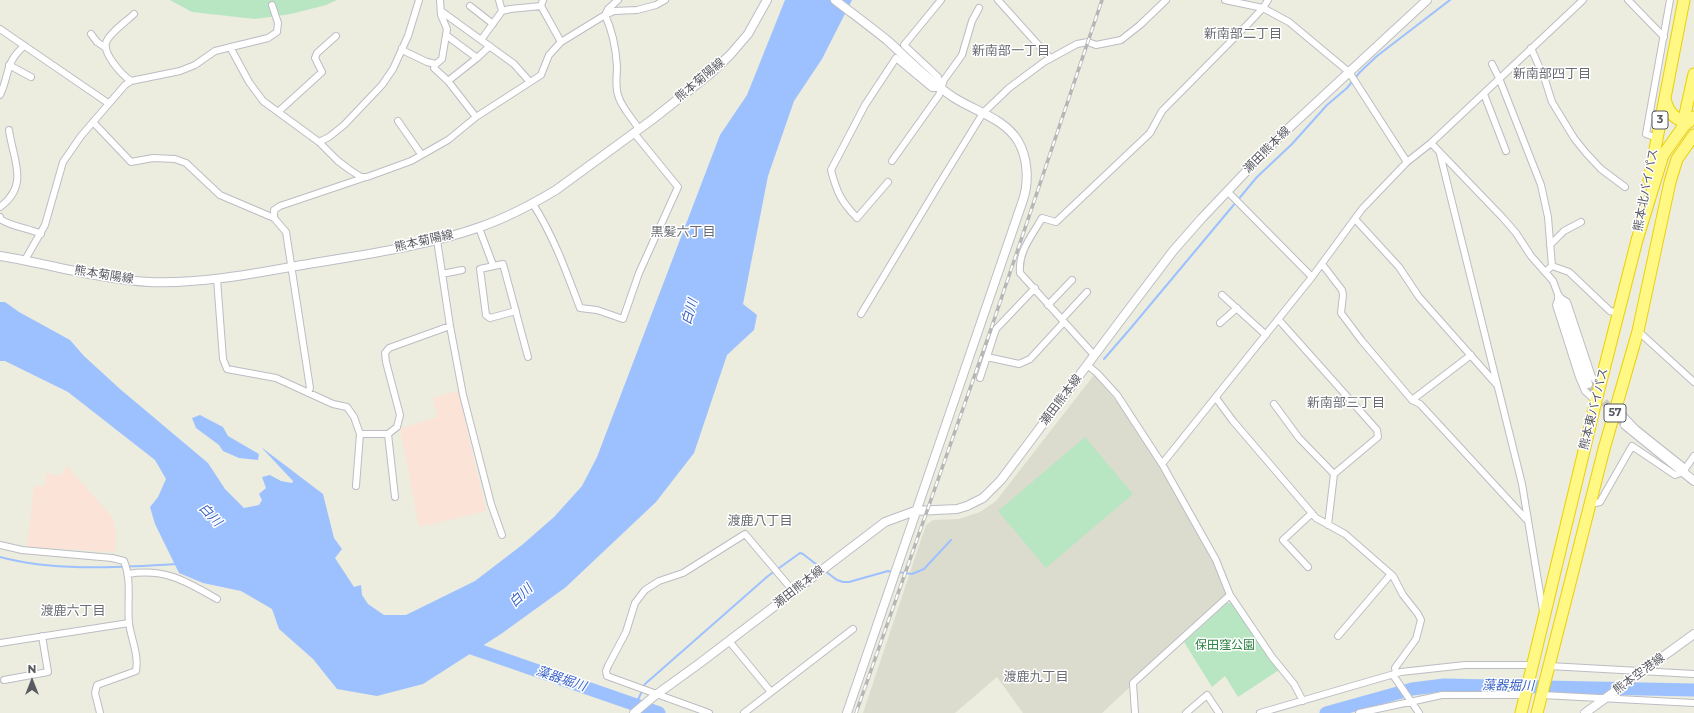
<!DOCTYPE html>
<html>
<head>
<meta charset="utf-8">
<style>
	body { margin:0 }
	#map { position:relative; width:1694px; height:713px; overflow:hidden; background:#ececdf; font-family:Montserrat,sans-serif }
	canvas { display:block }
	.north { position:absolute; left:12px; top:661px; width:40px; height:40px; -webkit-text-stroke:3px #fff; paint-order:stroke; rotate:0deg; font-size:11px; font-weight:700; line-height:16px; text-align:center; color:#585a61 }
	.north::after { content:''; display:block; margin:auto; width:14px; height:18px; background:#585a61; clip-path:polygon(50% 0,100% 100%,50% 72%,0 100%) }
</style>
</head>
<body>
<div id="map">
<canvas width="1694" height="713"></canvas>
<div class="north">N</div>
</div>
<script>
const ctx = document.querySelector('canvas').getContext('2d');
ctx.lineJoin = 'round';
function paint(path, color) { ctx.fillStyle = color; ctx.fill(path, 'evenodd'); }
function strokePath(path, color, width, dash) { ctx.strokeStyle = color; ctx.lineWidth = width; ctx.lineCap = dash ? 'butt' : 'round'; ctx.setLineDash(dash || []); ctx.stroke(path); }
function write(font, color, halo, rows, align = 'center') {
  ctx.font = font + ' Montserrat,"Noto Sans JP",sans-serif'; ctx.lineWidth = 3; ctx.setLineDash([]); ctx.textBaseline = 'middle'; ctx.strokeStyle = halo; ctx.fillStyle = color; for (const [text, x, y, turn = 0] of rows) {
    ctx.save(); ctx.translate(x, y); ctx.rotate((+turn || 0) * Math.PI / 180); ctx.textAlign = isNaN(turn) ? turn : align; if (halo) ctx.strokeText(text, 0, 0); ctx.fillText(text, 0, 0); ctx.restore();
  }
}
paint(new Path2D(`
	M1094,375L1122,408L1146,441L1218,567L1227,594L1226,598L1131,681L1130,687L1102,713H1023L997,677L955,713H863L926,525L933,520L959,519L980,512L996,501Z`), '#dcdcce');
paint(new Path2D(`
	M458,391L486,511L419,527L400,429L437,417L433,398Z
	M67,466L113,518L116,531L115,552L27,547L34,486H45V473L61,476Z`), '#fce3d8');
paint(new Path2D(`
	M170,0H337L326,5L291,14L255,19L192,12Z
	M1085,437L1133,494L1046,568L998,511Z
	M1227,603H1232L1279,670L1238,697L1225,676L1212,687L1184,642Z`), '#b9e6c2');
paint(new Path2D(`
	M785,0H852L822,59L794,101L768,176L743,304L757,315L754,330L727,355L694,453L656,502L566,587L501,634L423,684L377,696L337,689L313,659L279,629L272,609L241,591L203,583L179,573L155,524L150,507L158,497L166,479L155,460L68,392L5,361H0V302H5L19,312L70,340L84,356L120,389L208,463L225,489L244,508L259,505L262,500L259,494L266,488L262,477L270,475L281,481L292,483L293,481L261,447L323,494L334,538L342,549L335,558L354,587L361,585L362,595L368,604L384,615H406L475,581L522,545L554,517L582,486L597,457L720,135L747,95Z
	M200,415L223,427L228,436L259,454L258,460L239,458L223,451L219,445L196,428L192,418Z`), '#9dc1ff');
strokePath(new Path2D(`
	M1104,359L1130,329L1257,177L1292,144L1327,105L1347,88L1360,72L1377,56L1450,0
	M0,557C54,572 121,567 177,564
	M825,571L837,580L843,582H849L888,571L893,572
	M898,572L912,574L924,569L951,540
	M638,700L645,684L768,576L800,553L803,554L821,568`), '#9dc1ff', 2);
strokePath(new Path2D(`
	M463,645L659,713
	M1326,713L1412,689L1444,685L1694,690`), '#9dc1ff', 13);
strokePath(new Path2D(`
	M1588,384L1625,425`), '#c7c8c0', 8, [8, 4]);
const street = new Path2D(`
	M499,0L502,11
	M618,0L608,9L605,15C612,30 616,50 617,66C617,76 615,85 618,95C621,107 632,118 639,129
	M998,0L1050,58
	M1225,0L1263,8L1289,22L1349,72L1407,162
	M1628,0L1664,37
	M470,6L493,24
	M441,11L514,64L530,82
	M0,29L108,103
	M91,34L97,42L106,48
	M481,40L502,11L510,9L541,6
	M561,42L605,15L614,11L637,10L656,5L665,0
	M230,47L249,82L263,101L319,142L338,161L350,170L361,177H367L411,161L448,140L476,117L541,75L549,55L561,42L541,6L543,0
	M402,48L404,51L427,62L436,64L442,59L447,29L441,15L440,0
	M1531,48L1545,80L1552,102L1574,138L1586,153L1601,169L1625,187
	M477,58L490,46
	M436,64L434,68L448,81L477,58L446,35
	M1492,64L1499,78L1541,185L1548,217L1552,266L1545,272
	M9,65L31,77
	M131,81C122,75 103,54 106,43C108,34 127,21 134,14
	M448,81L476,117
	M1484,94L1506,151
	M0,95C10,74 4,64 24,46
	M278,112L322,72L315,58L317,53L336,36
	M398,121L421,154
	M93,122L131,162L153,158L175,159L186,163L220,195L274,218L286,232L310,388L308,393
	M1657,138L1646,134L1670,0
	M319,142L329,137L344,125L382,85L393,69L408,36L419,0
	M1431,143L1503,218L1516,233L1531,256L1553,281L1559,297L1567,302L1592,377L1600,385
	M1440,154L1522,484L1543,611
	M892,161L939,95L944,80L962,55L972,21L979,8
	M888,182L857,218C841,201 837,193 831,170L865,105L896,58L932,88H941L938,77L904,45L941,0
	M1227,191L1312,277
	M533,204C554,237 566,271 580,308L597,310L623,319L639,273L678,187L634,133
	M0,207C30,185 13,160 9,130
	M0,217V219C12,227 28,228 41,234
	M274,218V210L280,206L366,177
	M1355,219L1399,267L1419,297L1497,385
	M479,228L493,265
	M437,240L450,326L463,395L491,504L502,535
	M1550,245L1564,231L1581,222
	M25,260L45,225L63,162L81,136L125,85L131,81L180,71L195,65L215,51L268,38L277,32L278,23L272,5
	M1322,264L1342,290L1343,295L1341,313L1362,341L1412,400L1420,404L1526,519
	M1552,266L1569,272L1610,311L1618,313
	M442,274L462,270
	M217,279L223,359L227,369L276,378L333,404L347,407L354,417L360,434L356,486
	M1222,295L1266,335
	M1559,297L1556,305L1579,377L1585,391L1596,401
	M1048,305L1072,280
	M516,311L490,318L486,315L480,269L503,264L528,357
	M861,314L938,186L983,113L1009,88L1044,62L1077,44L1088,42L1096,45L1121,40L1140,25L1166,0
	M1062,319L1087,292
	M1278,319L1377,430L1378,437L1334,474L1328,525
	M1220,323L1237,308
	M1638,331L1694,382
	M1094,355L1020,273C1018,251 1032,236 1042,218L1056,222L1150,133L1162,111L1247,25L1263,8L1268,0
	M987,357L1019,364L1030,359L1064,322
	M1087,365L1097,373L1117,395L1162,464L1216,560L1230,595L1272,657L1294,684L1303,701
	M980,378L996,329L1035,288
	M1216,398L1233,421L1316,518L1345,534L1393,576L1403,595L1418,614L1421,620L1416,639L1395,668L1396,673
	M1412,400L1471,355
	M1274,404L1299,438L1334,474
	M1616,408L1636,429L1685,468
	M360,434H388
	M1162,464L1312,277L1362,209L1407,162L1431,143L1583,0
	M395,497L388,434L397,427L400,415L386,362L385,353L389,348L450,326
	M1591,504L1600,502L1632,446L1675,475L1683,472L1694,456
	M0,545L22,550L112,558L124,561C132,581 127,602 129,623C131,639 139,654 136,671L97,685L95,693L100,713
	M1308,567L1283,540L1312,513
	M128,574C165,568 186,581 217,599
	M1338,636L1391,574
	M729,641L771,692
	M0,643L129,623
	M1549,666L1694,674
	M1393,675L1419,713
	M4,680L48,672L42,636
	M1542,695L1694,703
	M709,713L607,676L606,671L608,666L626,632L635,603L645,590L659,581L683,573L745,534L794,592
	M744,713L853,629
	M1135,713L1133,683L1230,595
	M1186,713L1207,695L1219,713
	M1260,713L1401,672L1465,665H1532
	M1359,713L1442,695H1525`);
const secondary = new Path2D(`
	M835,0C853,14 871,27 888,41C909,60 929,81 953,97C974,111 1004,118 1018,141C1028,158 1029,182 1023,200L847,713
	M0,256C49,264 99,279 149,282C200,284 252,274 302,265C361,255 423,247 480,227C506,218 531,205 556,190L653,119L711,73L730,55L748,34L767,0
	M1559,297L1588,384
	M1625,425L1694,481
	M634,713L653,697L700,663L885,522L915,511L957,509L967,506L983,498L1001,480L1123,317L1173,251L1202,218L1277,139L1427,0
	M1585,713L1694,634`);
const highway = new Path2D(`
	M1665,99C1668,112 1675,121 1689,122
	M1682,128L1694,74
	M1649,180L1684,0
	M1521,713L1596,401L1637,240L1663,155L1683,127L1694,117
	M1537,713L1604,449L1638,331L1670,182L1677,159L1694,135`);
strokePath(street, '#bcbdc4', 8);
strokePath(secondary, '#bcbec6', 10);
strokePath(highway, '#ecd000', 13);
strokePath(street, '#fff', 6);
strokePath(secondary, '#fff', 8);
strokePath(highway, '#fff884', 11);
const rail = new Path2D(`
	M856,713L992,326L1102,0`);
strokePath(rail, '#b5b6b6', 3.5);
strokePath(rail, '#fff', 2, [6]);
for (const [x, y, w] of [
	[1660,120,16],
	[1615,413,22]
]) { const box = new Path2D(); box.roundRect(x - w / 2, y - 9, w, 18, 3); ctx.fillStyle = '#fff'; ctx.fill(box); strokePath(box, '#585a61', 1); }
write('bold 11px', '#585a61', null, [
	["3",1660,120],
	["57",1615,413]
]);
write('12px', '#585a61', '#fff', [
	["熊本菊陽線",700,80,-40],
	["瀬田熊本線",1267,150,-45],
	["熊本北バイパス",1646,190,-79],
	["熊本菊陽線",424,241,-13],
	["熊本菊陽線",104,275,9],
	["瀬田熊本線",1061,400,-53],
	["熊本東バイパス",1594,409,-76],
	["瀬田熊本線",799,587,-38],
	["熊本空港線",1639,674,-36]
]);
write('12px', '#2e8243', '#fff', [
	["保田窪公園",1225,645]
]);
write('13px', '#696c73', '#fff', [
	["新南部二丁目",1243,34],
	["新南部一丁目",1011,51],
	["新南部四丁目",1552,74],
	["黒髪六丁目",683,232],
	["新南部三丁目",1346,403],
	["渡鹿八丁目",760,521],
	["渡鹿六丁目",73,611],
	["渡鹿九丁目",1036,677]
]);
write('italic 13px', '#3a63c8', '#fff', [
	["白川",690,312,-74],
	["白川",210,515,46],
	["白川",521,596,-44],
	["藻器堀川",561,679,19],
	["藻器堀川",1508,686,1]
]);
</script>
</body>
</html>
